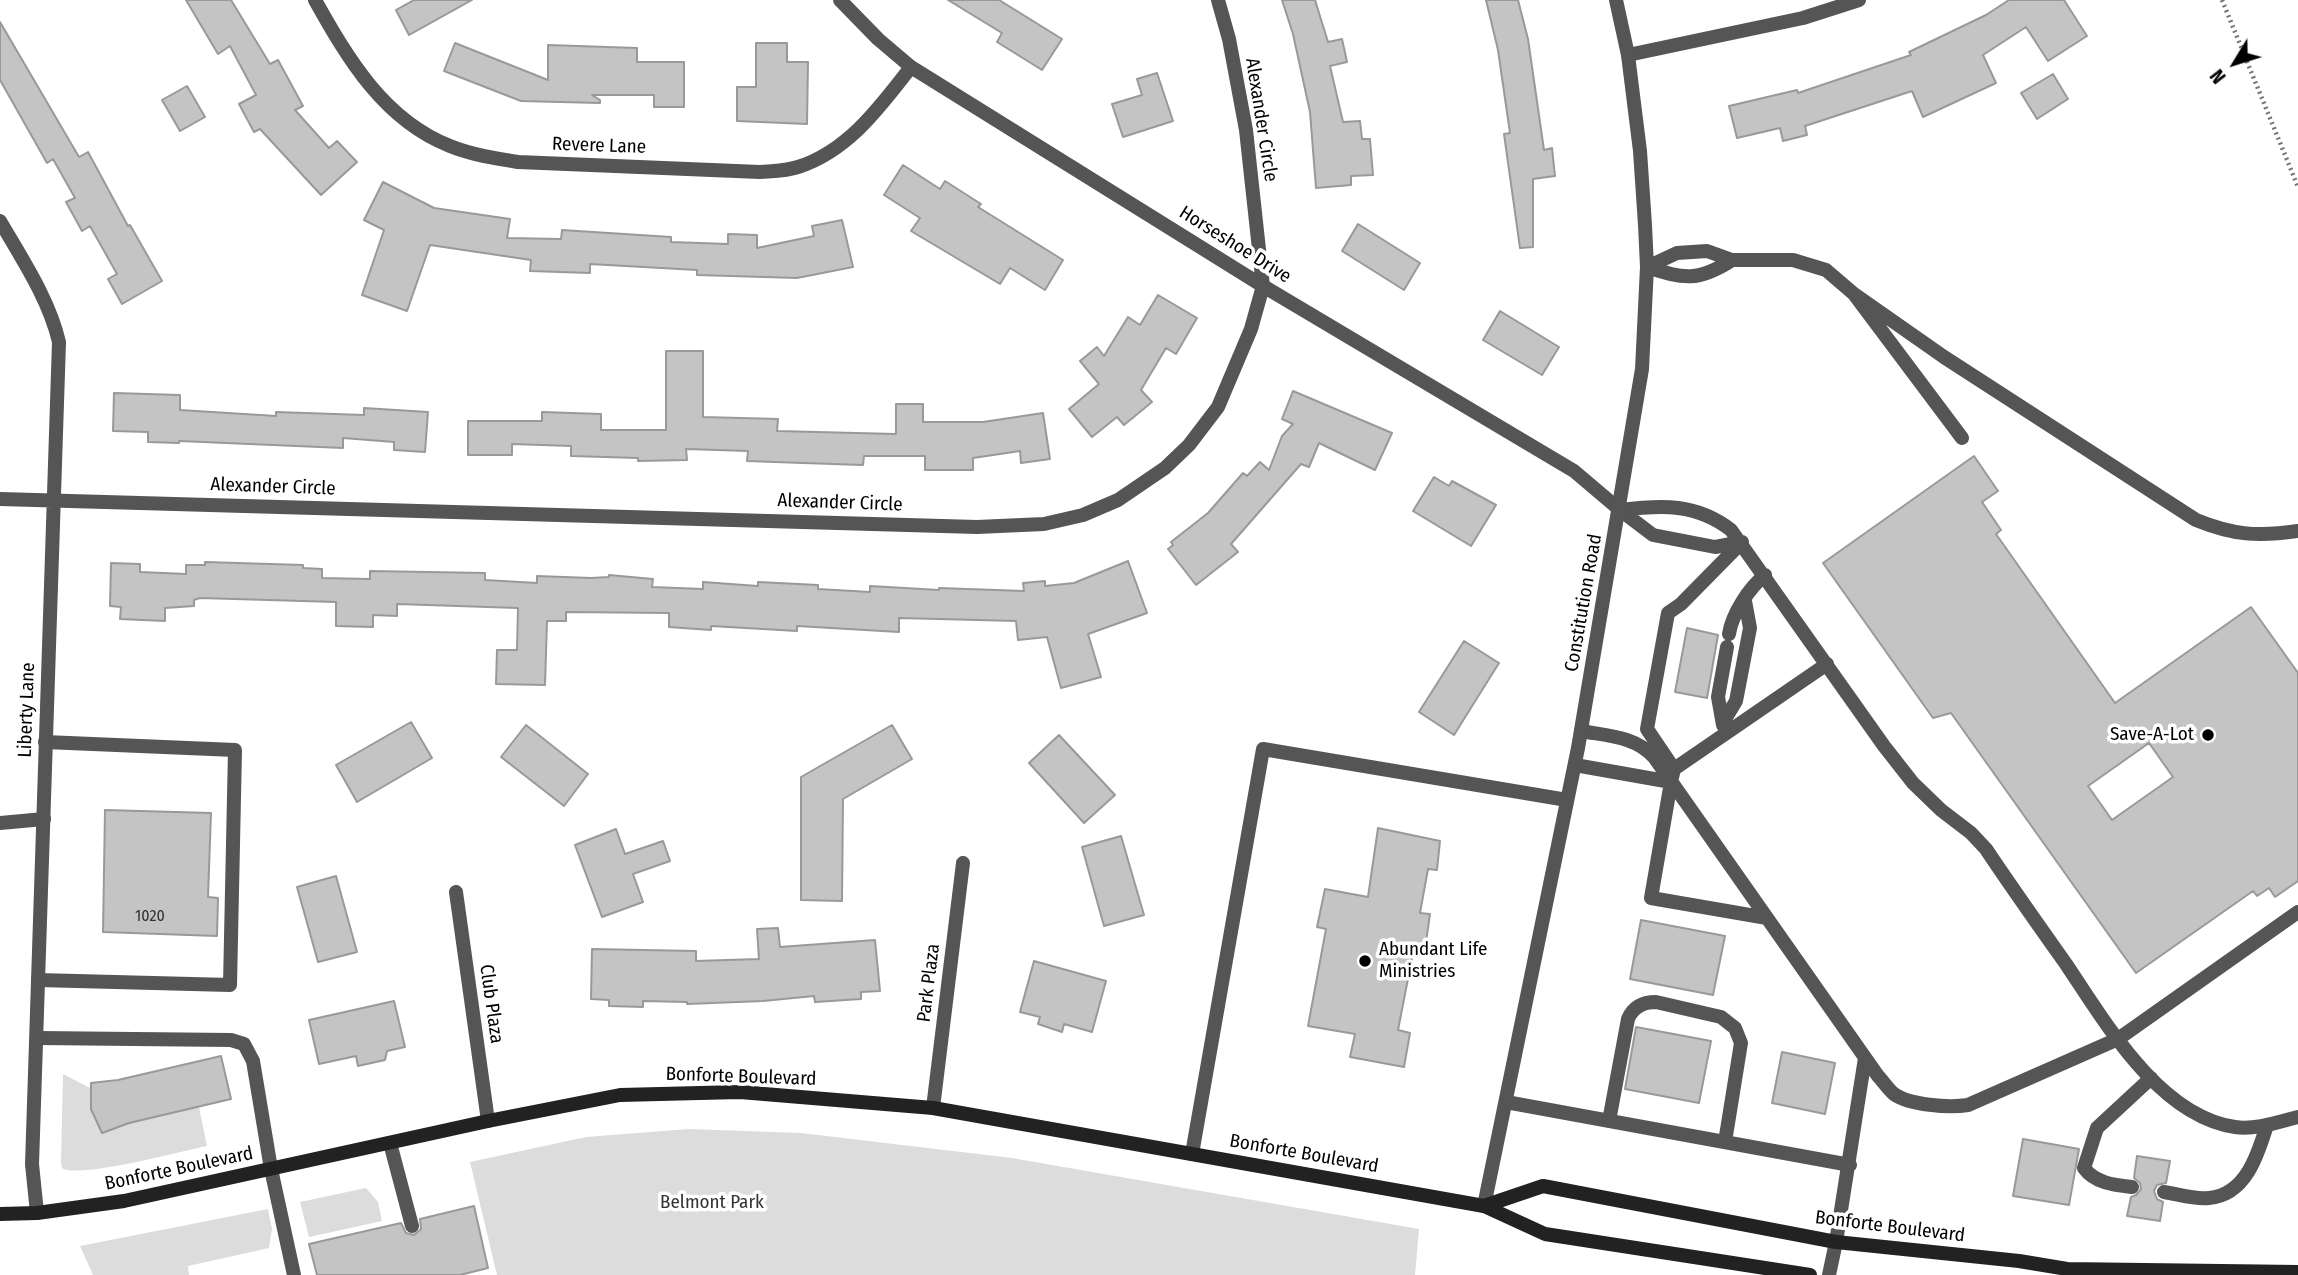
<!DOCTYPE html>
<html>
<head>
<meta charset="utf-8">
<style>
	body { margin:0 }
	#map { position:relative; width:2298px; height:1275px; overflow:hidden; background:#fff; font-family:"Fira Sans Condensed",sans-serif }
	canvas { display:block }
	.north { position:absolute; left:2200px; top:28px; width:70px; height:70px; -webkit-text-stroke:5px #fff; paint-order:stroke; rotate:232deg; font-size:19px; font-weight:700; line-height:28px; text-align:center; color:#000 }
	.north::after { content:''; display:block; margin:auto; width:24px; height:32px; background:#000; clip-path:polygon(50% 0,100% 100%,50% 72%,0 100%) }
</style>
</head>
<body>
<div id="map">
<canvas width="2298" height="1275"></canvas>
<div class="north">N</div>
</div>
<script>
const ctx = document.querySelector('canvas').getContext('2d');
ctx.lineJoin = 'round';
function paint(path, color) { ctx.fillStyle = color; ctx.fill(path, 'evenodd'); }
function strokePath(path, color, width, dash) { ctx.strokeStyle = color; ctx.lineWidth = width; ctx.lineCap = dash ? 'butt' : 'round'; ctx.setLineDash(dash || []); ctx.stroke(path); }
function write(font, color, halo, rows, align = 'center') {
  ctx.font = font + ' "Fira Sans Condensed",sans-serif'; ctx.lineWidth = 7; ctx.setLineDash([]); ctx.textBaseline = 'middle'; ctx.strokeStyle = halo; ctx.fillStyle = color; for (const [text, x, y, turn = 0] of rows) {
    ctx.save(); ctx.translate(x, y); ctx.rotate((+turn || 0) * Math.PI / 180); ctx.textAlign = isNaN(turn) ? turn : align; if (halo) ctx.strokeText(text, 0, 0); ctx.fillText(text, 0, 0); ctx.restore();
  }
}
paint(new Path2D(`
	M63,1074L90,1088L91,1109L102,1133L129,1123L199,1107L207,1146C182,1151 79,1179 62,1168L61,1163Z
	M689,1129L801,1133L1012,1158L1419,1229L1415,1275H497L470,1162L586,1137Z
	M366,1188L378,1202L382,1221L309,1237L300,1202Z
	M268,1209L272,1229L269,1248L188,1266L189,1275H93L80,1246Z`), '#dcdcdc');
const building = new Path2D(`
	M186,0H231L270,64L278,60L303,106L295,110L329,148L337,141L357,162L321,195L260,129L254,132L239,104L256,95L230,46L218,54Z
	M414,0H472L409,35L396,10Z
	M948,0H999L1062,39L1042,70L997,42L1002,33Z
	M1282,0H1315L1328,42L1342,39L1347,62L1330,66L1343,122L1360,121L1362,139H1370L1373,175L1351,176V185L1316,188L1310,112L1293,34Z
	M1486,0H1518L1528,39L1544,150L1552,148L1555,176L1533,179V247L1520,248L1504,134L1510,133L1498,50Z
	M2009,0H2064L2087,36L2048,61L2026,27L1983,55L1996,83L1923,117L1912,91L1805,126L1807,135L1783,141L1780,128L1737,138L1729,106L1797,90L1798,93L1911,55L1909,52L1986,15Z
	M0,22L79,157L88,152L128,226L130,225L162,281L122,304L108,279L117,274L90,226L82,231L66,202L75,198L53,159L47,163L0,80Z
	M455,43L548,80V45L637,48V62H684V107H654V95H592L600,100V103L521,101L444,71Z
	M756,43H787V62H808L807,124L737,121V87H756Z
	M1157,73L1173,121L1123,137L1112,104L1142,95L1137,79Z
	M2053,74L2068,99L2037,119L2021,93Z
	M187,86L205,117L180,131L162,100Z
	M903,165L940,189L945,181L981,204L978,207L1063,260L1045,290L1010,268L1000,284L911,231L920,218L884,195Z
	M383,182L434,208L510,219L507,238L561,239L562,230L671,237V242L728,244V234L757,235V248L814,236L812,226L842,220L853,267L797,278L697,275V270L590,264V273L530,271L531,260L430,245L407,311L362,295L384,230L364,220Z
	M1358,224L1420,263L1404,290L1342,251Z
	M1158,295L1197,318L1176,354L1166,348L1141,390L1152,402L1124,425L1117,417L1092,437L1069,409L1099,384L1080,361L1097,347L1104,356L1128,317L1140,325Z
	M1500,311L1559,347L1542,375L1483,340Z
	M666,351H703V417L778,419L777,431L896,434V404H923V422H983L1043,413L1050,459L1021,463L1020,451L973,458V470H925V456H864L863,465L803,463L747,461L748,451L686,449L687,460L638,461V458L571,456V446L512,444V455H468V421H542V412L601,414V430H666Z
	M1293,391L1392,433L1375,470L1319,443L1309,467L1301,464L1231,544L1238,552L1196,585L1168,549L1173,545L1171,542L1208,513L1243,473L1247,476L1260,462L1269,470L1282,436L1293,424L1282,419Z
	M114,393L180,395V410L276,416V412L364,415V408L428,412L425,452L394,450V442L343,438V448L179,441V443L148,442V432L113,431Z
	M1974,456L1998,491L1982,502L2001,530L1996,534L2115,703L2251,607L2298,673V881L2275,897L2269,888L2257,896L2253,891L2136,973L1951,713L1933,718L1823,563ZM2149,743L2173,777L2112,820L2088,786Z
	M1434,477L1449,486L1452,481L1496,505L1471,546L1413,511Z
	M1128,561L1147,613L1088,634L1101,677L1061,688L1047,637L1018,640L1016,621L899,618V632L797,626V631L711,626V630L669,627V613L566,612V621H547L545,685L496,684L497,650H517L518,608L397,604V616L373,615V627L336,626V602L200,598L194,600V606L165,608V621L120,619L121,607L110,606L111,563L140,564V572L186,574V565H205V562L303,565V568L322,569V578L370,579V571L485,573V580L537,583V576L591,578L609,577V575L653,579L652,587L703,589V582L758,586V582L818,585V589L870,592V586L939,590V588L1024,591L1023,583L1045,581V586L1074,583Z
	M1687,628L1718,635L1707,698L1675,692Z
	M1464,641L1499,663L1454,735L1419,712Z
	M411,722L432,758L357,802L336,765Z
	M526,725L588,774L564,806L501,757Z
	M892,725L912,759L843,799L842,901L801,900V777Z
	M1059,735L1115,795L1084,823L1029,763Z
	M105,810L211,813L208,897L218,898L217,936L103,932Z
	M1378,828L1440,841L1437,870L1428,869L1420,913L1430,914L1425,949L1414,948L1398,1030L1410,1033L1404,1067L1350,1057L1355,1034L1308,1026L1326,929L1317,927L1325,889L1368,897Z
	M616,829L625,854L663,841L670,861L633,874L643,902L602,917L575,845Z
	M1121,836L1144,915L1104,926L1082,847Z
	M336,876L357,952L318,962L297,887Z
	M1641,920L1725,936L1713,995L1630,979Z
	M778,928L780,947L875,940L880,991L861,992V999L815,1002L814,996L763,1001L687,1004V1002L643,1001V1007L609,1006V1000L591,999L592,949L696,951V961L759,959L757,929Z
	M1034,961L1106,981L1092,1032L1064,1024L1062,1032L1038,1024L1040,1017L1020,1012Z
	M394,1001L405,1047L387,1051L385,1060L358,1066L356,1056L319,1064L309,1020Z
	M1636,1027L1711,1041L1699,1103L1625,1089Z
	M1782,1052L1835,1063L1825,1114L1772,1103Z
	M221,1056L231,1099L129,1123L102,1133L91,1109V1083L118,1080Z
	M2023,1139L2079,1149L2069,1205L2013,1196Z
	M2137,1156L2170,1161L2166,1183L2157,1185L2154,1191L2157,1199L2163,1202L2160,1221L2127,1216L2131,1197L2136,1195L2141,1189L2140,1183L2134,1178Z
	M474,1206L488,1268L460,1275H317L309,1244L401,1223L406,1233L414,1235L421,1229L420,1219Z`);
paint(building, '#c4c4c4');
strokePath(building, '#999', 2);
strokePath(new Path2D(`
	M2222,0L2298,187`), '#777', 4.5, [2, 3.5]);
strokePath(new Path2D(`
	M1647,267L1677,253L1707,251L1732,260H1793L1826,270L1854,294L1962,438
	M1647,267C1684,279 1698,282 1732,260
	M1854,294L1944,357L2196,520C2233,535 2258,537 2298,531
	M1620,510C1662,505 1696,503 1731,530L1884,746L1913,783L1941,810L1971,833L1986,849C2012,888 2039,926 2066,964C2105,1022 2159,1116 2235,1127C2256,1130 2278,1122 2298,1117
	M1620,510L1653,535L1715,547L1742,542
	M1729,634C1732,614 1749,588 1765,575
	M1724,721L1736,701L1750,628L1745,601
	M1723,725L1718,697L1727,647
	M1581,731C1608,736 1635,736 1654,757L1878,1076C1883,1081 1888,1089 1894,1094C1909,1105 1949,1108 1968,1105L2118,1039L2298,912
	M1575,765L1671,782
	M1674,769L1647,729L1668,613L1681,604L1742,542
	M0,823L44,819
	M1767,918L1651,898L1671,782L1674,769L1827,664
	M38,980L230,985L235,750L45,742
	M37,1038L231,1040L244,1044L253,1061L271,1169L294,1275
	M1506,1102L1850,1165
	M1609,1121L1628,1019C1633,1007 1643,1002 1656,1002L1721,1017L1735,1028L1741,1043L1725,1142
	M390,1143L412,1226
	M1192,1154L1263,749L1567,800
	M2132,1187C2114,1185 2095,1183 2084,1168L2097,1128L2151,1078
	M2164,1192C2178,1194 2195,1200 2209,1198C2246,1195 2258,1154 2267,1125
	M1836,1242L1865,1058`), '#555', 14);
strokePath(new Path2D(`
	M315,0C348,59 384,120 450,146C472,155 495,158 518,162L760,172C772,171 786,171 798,167C848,151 880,107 911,67
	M840,0L878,39L911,67L1263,286L1574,471L1620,510
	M1628,55L1803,18L1859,0
	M0,221C22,259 49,299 59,342L32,1164L37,1213
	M0,499L977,527L1044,524L1083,515L1118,500L1165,468L1189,445L1218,407L1251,329L1263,286L1246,130L1229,39L1218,0
	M456,892L488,1121
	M933,1108L963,863`), '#555', 14);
strokePath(new Path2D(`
	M1484,1206L1578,748L1642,369L1647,267L1645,225L1640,151L1628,55L1616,0
	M1829,1275L1836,1242`), '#555', 14);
strokePath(new Path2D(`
	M1484,1206L1543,1186L1836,1242L2019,1261L2067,1269L2298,1272
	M0,1214L37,1213L124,1201L488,1121L620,1095L740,1092L933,1108L1484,1206L1545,1234L1810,1275`), '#222', 14);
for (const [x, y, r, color] of [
	[2208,735,7,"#000"],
	[1365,961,7,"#000"]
]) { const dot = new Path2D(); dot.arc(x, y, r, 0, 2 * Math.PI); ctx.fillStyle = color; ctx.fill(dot); strokePath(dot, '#fff', 2.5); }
write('16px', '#313131', null, [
	["1020",150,917]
]);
write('19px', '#000', '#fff', [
	["Alexander Circle",1261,120,81],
	["Revere Lane",599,146,2],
	["Horseshoe Drive",1235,245,32],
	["Alexander Circle",273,487,2],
	["Alexander Circle",840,503,2],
	["Constitution Road",1584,603,-80],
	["Liberty Lane",27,710,-88],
	["Park Plaza",929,983,-83],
	["Club Plaza",491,1004,82],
	["Bonforte Boulevard",741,1077,2],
	["Bonforte Boulevard",1304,1154,10],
	["Bonforte Boulevard",179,1169,-12],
	["Bonforte Boulevard",1890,1227,7]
]);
write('19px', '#000', '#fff', [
	["Save-A-Lot",2194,735],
	["Abundant Life",1379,950,"left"],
	["Ministries",1379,972,"left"]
], 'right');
write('19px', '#333', '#fff', [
	["Belmont Park",712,1203]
]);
</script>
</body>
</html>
